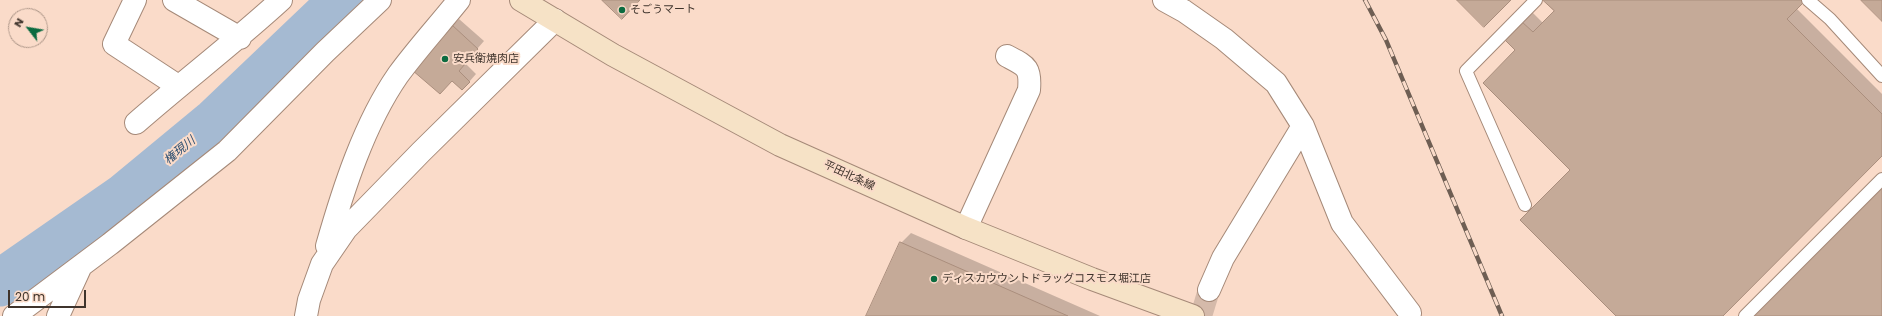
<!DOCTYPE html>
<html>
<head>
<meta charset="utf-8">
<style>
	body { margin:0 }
	#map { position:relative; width:1882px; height:316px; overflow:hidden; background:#fadbc9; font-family:Poppins,sans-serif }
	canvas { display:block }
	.north { position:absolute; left:8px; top:8px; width:40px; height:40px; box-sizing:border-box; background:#fadbc9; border:1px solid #af988a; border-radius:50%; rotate:301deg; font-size:11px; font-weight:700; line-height:16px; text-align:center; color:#3f342c }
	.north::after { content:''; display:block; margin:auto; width:14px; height:18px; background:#0b6b40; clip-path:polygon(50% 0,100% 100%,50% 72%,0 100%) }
	.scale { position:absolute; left:8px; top:290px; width:78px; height:18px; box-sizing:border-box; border:2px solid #3f342c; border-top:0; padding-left:5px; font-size:12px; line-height:14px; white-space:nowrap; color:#3f342c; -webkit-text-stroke:3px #fadbc9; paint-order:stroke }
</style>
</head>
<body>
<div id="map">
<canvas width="1882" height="316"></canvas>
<div class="north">N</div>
<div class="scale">20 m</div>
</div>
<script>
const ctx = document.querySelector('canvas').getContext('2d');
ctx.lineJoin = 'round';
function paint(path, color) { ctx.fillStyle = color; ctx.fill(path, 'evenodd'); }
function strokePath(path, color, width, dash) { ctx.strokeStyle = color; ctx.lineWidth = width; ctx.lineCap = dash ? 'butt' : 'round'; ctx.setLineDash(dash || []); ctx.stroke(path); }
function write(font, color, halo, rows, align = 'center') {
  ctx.font = font + ' Poppins,"Noto Sans JP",sans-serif'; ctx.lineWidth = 4; ctx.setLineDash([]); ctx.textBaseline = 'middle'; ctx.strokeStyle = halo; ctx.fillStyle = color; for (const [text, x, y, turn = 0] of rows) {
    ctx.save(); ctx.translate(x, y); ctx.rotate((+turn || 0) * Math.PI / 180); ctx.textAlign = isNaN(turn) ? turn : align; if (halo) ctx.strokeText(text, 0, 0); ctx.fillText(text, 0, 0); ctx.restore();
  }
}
paint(new Path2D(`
	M1545,0L1796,8L1882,94V155L1722,316H1617L1571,170L1517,50L1505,39L1532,12L1543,23L1555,11Z
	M459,19L484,41L465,63L476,74L469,82L452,80V26Z
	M911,233L1100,316H867L901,243Z`), '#0003');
strokePath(new Path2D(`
	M0,283L124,197L216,121L343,0`), '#a5bad2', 47);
const building = new Path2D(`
	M602,0H640L622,19Z
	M1457,0H1511L1484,27Z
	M1543,0H1806L1787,19L1882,114V156L1723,316H1616L1520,220L1570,170L1483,83L1515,50L1504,39L1521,21L1533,32L1554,11Z
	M1861,0H1882V21Z
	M452,25L478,49L459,71L470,82L462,90L452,81L440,94L412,70Z
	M1882,187V316H1752Z
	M900,242L1068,316H866Z`);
paint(building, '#c5aa98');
strokePath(building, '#aa8e7d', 1);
strokePath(new Path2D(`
	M1201,316L1209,290`), '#d5baaa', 22, [22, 11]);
const service = new Path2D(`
	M1808,0L1830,19L1882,76
	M1525,205L1466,71L1536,0
	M1745,316L1882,179`);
const minor = new Path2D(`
	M135,0L114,44L178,86
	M174,0L240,38
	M1164,0L1184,11L1224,39L1276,83L1303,126L1342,223L1410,313
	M136,123C184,81 234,43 281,0
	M966,228L1029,90C1031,67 1026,66 1007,56
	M327,246C343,190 364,124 398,75C417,49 439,25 459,0
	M1209,290L1223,258L1303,126
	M14,316L110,244L227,151L325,52L380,0
	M58,316L80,268
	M306,316L309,300L322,264L346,229L421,152L555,20`);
const secondary = new Path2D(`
	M521,0L613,55L780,145L966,228L1092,279L1193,316`);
strokePath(service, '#a58978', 14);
strokePath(minor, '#a58978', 24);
strokePath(secondary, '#a58978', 24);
strokePath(service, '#fff', 12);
strokePath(minor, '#fff', 22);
strokePath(secondary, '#f6e2c6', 22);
const rail = new Path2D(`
	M1365,0L1386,40L1502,316`);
strokePath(rail, '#6e5e53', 4.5);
strokePath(rail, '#fadbc9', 3, [9]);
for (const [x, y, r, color] of [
	[622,10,4,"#0b6b40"],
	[445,59,4,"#0b6b40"],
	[934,279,4,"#0b6b40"]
]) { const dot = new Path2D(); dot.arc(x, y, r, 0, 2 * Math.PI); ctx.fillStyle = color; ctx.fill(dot); strokePath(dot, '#fadbc9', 1.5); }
write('11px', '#3f342c', '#fadbc9', [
	["そごうマート",630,10],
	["安兵衛焼肉店",453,59],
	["ディスカウウントドラッグコスモス堀江店",942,279]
], 'left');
write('11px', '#3f342c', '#fadbc9', [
	["平田北条線",849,176,25]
]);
write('italic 12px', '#2d4f71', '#fadbc9', [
	["権現川",180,151,-39]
]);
</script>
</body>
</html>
